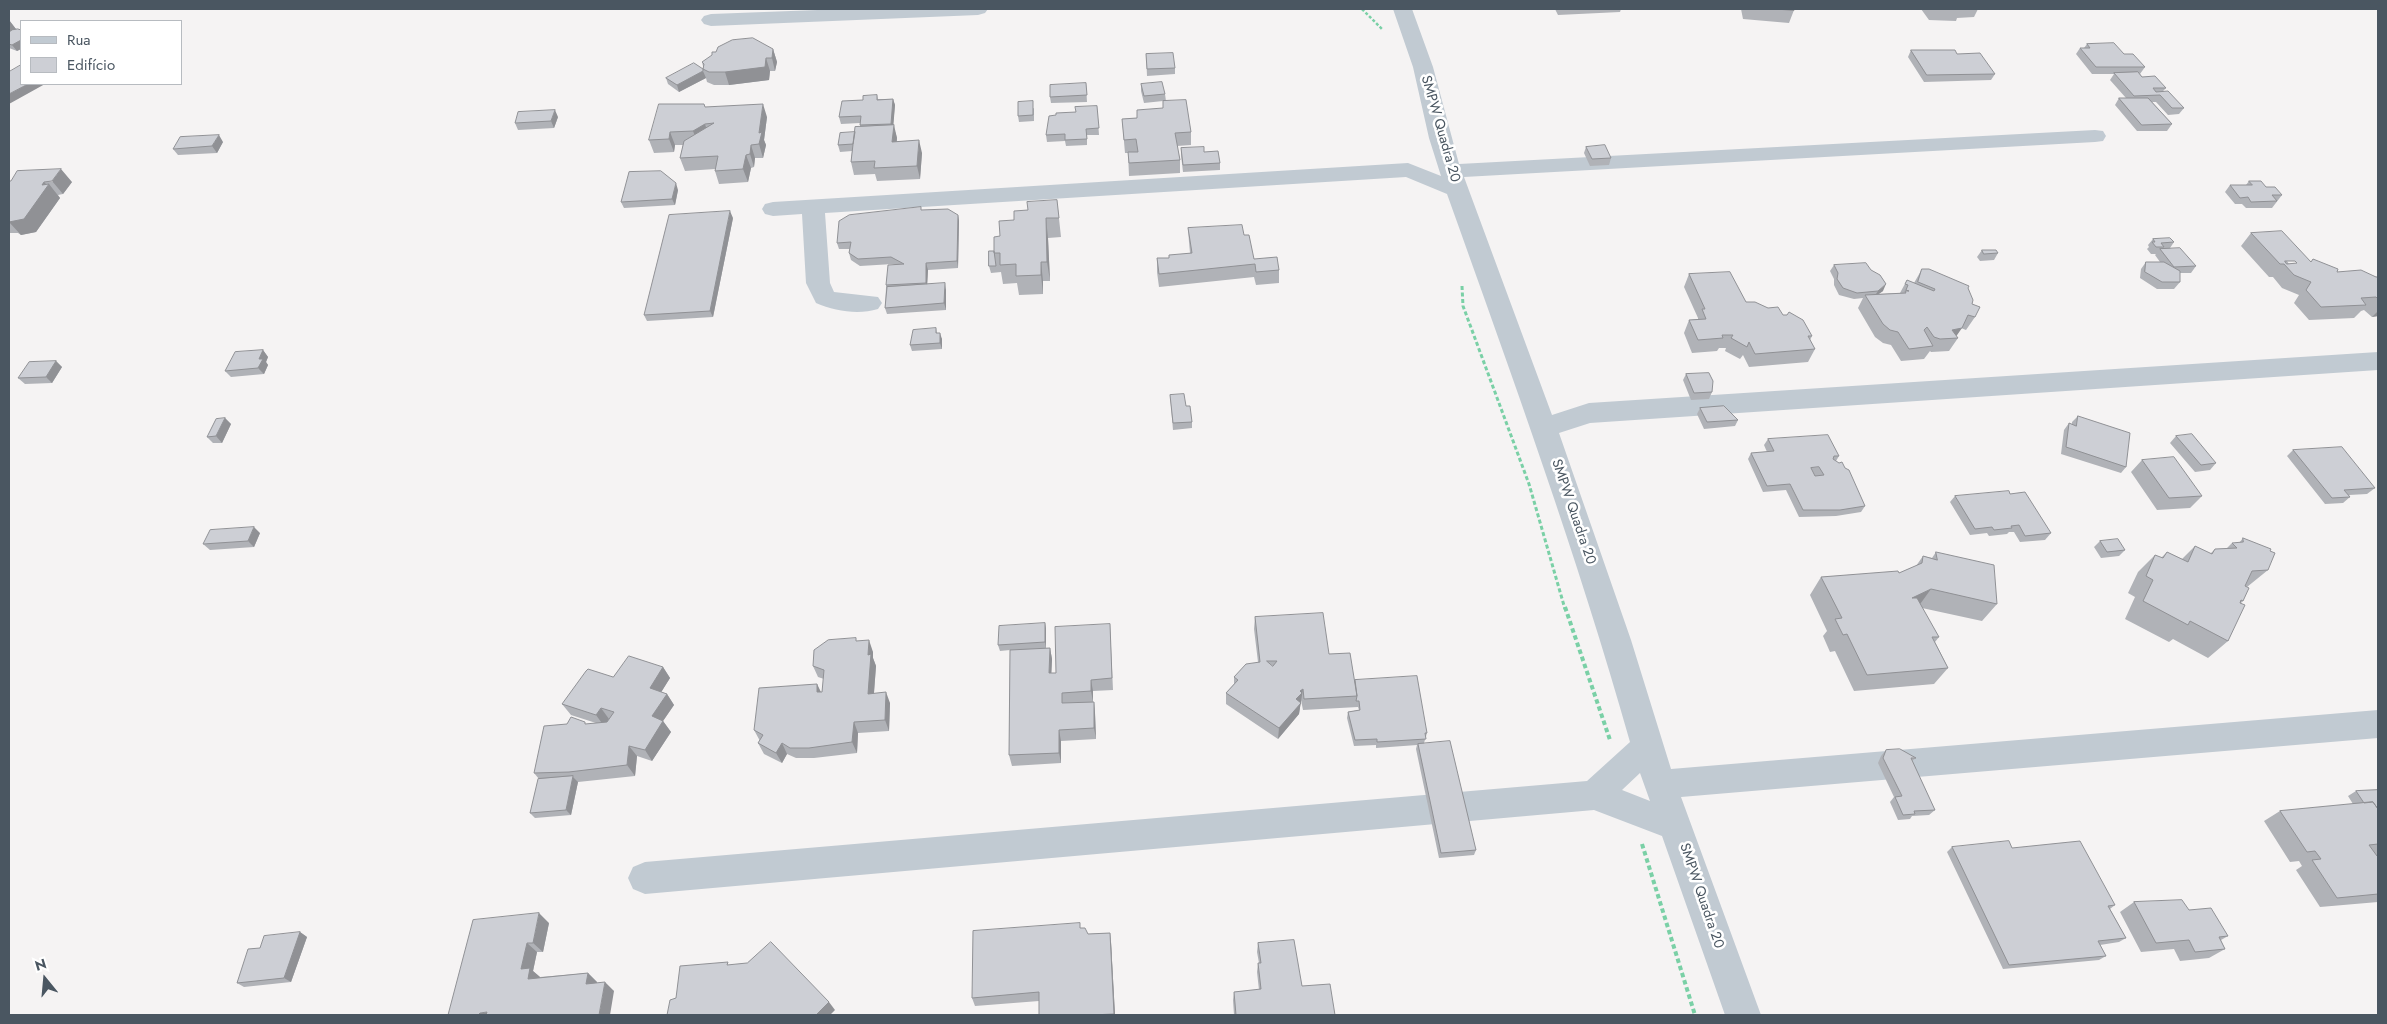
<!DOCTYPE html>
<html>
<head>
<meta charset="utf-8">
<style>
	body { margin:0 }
	#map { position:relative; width:2387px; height:1024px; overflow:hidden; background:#f5f3f3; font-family:Jost,sans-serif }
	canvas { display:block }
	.frame { position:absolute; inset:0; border:10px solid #4a5661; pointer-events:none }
	.legend { position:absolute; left:20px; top:20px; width:162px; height:65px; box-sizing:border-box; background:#fff; border:1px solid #b7bbc0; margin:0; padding:6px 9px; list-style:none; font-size:15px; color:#4a5661 }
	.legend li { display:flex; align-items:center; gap:10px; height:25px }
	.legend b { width:25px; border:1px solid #b7bbc0 }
	.north { position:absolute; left:20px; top:954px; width:50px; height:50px; -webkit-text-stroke:4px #fff; paint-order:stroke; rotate:343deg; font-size:14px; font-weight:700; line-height:20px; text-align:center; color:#4a5661 }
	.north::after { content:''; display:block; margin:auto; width:18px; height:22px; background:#4a5661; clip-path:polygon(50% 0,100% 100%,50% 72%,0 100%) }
</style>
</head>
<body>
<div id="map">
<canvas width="2387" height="1024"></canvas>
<div class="frame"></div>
<ul class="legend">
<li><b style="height:6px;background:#c1cad2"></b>Rua</li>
<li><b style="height:14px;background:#cdcfd5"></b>Edifício</li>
</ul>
<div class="north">N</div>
</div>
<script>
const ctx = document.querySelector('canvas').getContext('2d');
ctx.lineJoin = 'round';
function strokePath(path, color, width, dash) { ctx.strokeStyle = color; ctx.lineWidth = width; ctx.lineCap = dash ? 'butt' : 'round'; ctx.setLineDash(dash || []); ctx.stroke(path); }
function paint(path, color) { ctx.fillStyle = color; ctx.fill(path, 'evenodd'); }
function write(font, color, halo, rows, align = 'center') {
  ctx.font = font + ' Jost,sans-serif'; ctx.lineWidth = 5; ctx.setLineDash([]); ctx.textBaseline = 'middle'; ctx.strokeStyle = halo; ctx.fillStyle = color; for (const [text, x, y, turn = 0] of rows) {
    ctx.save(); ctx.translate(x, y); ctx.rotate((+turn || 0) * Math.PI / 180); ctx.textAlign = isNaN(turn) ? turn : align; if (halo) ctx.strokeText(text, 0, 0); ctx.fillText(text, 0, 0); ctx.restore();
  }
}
strokePath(new Path2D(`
	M1362,9L1383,30`), '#7ad0a6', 2.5, [3, 2]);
strokePath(new Path2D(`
	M1462,286L1463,306L1529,484L1565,609`), '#7ad0a6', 3, [4, 2.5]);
strokePath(new Path2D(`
	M1565,607L1610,740
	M1642,844L1695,1015`), '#7ad0a6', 4, [4.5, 3]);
paint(new Path2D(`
	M844,9H988L985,13L978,15L711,26L704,24L701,20L704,16L711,14Z
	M1393,9H1412L1433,67L1459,164L2095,130L2103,131L2106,136L2103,141L2095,142L1464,177L1552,415L1589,403L2378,352V370L1590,423L1559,433L1631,640L1671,769L2378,710V738L1681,797L1761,1015H1725L1662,836L1594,810L645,894L633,889L628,878L633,867L645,862L1587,781L1630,742C1578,557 1512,376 1447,194L1406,177L825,213L830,283L834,292L878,297L882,303L878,309C858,315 835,311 816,303L806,283L802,214L773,216L765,214L762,209L765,204L773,202L1408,163L1441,176L1429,138L1413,67ZM1640,773L1650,801L1622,790Z`), '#c1cad2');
paint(new Path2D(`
	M1555,9H1621L1620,12L1558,15Z
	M1741,9H1794V10L1789,23L1743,19Z
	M1921,9H1978L1974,17L1957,18L1956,21L1929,20Z
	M9,20L16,29L21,30V49L17,51L9,48Z
	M2087,44L2124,54L2145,67L2140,74L2142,77L2166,88L2163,91L2184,108L2179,114L2168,115L2156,102H2152L2172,124L2167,131H2137L2115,105L2119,98H2126L2110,80L2114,74H2092L2076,54L2080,48H2084Z
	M773,49L777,62L775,71H770L769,80L729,85H714L707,82L706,78L679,92L668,84L666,78L703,69V66L702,62Z
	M1911,50L1957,54L1995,74L1991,80L1924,82L1908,57Z
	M1146,54L1175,68V74L1147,76Z
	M1086,83L1087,102L1051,103L1050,97Z
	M114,84H135L133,85H115Z
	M1141,84L1165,94L1166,101L1191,132V145L1177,146L1180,160V173L1129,176L1128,153H1125L1122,119L1137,118L1163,109V101L1144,103L1141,91Z
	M877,95L878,99H893L895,105L893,125L897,138V141L922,153L920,179L877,181L875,174L854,175L851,162L852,151L840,152L838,145L855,132L860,126V123L841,124L839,117L863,100Z
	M1097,106L1099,135H1087V145L1066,146L1065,141L1047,142L1046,135L1056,115L1076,112Z
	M705,107L767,117L764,140L766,145L763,158H755L754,167L751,168L748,182L719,184L715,171V169L685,171L680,158L683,145H675L674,152L654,153L649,140Z
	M1034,108V121L1019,122L1018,116Z
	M558,117L554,128L518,130L515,123Z
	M223,142L217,153L178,155L173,149Z
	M1586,147L1611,158L1609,165L1590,166L1584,153Z
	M1181,148L1204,152L1220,163V170L1183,172L1181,155Z
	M9,181L72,182L63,194L58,195L60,198L36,232L21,235L18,233H9Z
	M2249,181L2266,187L2282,195L2272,208H2246L2242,204H2235L2225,192L2230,185H2246Z
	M678,190L675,205L624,208L621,202Z
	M1057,200L1061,237L1048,238L1050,281H1043V294L1019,295L1017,283L1003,284L1001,272L991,273L989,266L1000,236L1014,220L1028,210Z
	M922,210L958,215L959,221L958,268L928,270L927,284L946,290V310L887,314L885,308L886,288V285L895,265L893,264L860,266L851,260L849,253L850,249H839L837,243Z
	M733,218L713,317L647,321L644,315Z
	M1188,228L1244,235L1254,259L1279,270V283L1256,285L1254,277L1159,287L1157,272V258H1169L1190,253L1189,242Z
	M2251,233L2311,262L2313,259L2337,272L2378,277V316L2372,317L2364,310L2361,311L2354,318L2309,320L2294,303L2299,295L2282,288L2273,277H2269L2241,246ZM2287,261H2295L2297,263L2289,264Z
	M2153,239L2174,242L2170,248L2196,266L2191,273H2180V282L2174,289H2157L2140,278L2141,269L2146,262H2160L2155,255L2156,254H2151L2147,249L2149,247L2148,245Z
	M1982,250L1998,253L1994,260L1980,261L1977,257Z
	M1834,265L1883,291L1879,294L1900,293L1907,280L1914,283L1922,269L1968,288L1975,317L1966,330L1961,328L1956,336L1958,338L1949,351L1931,352L1930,351L1924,359L1901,361L1891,345L1883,343L1875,337L1858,308L1863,298L1854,299L1839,295L1834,285V279L1830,271Z
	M1689,274L1746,302L1768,308L1812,336L1810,340L1815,349L1808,362L1749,367L1743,355L1740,359L1725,351L1726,348H1719L1717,351L1692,353L1684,333L1689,320L1698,319V318L1684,287Z
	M936,328L937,333L942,339V349L912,351L910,345Z
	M263,350L268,357L266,362L268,365L264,374L231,377L225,371Z
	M56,361L62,367L52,383L25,384L18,378Z
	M1686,374L1712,392L1709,399L1691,400L1683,380Z
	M1170,395L1186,406L1192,422V428L1173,430Z
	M1700,408L1738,420L1735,426L1704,429L1697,414Z
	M2078,416L2126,467L2121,473L2061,454L2064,430L2069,423L2072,424V422Z
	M225,418L231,424L222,443H213L207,437Z
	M2176,436L2216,463L2210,470L2195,472L2170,443Z
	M1768,439L1839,456L1836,461L1865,506L1861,512L1836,516L1799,517L1786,490L1763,492L1748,459L1751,453L1767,452L1764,445Z
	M2293,450L2375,488L2367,494L2349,495L2350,497L2343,503L2325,504L2287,456Z
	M2142,460L2202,496L2190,508L2157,510L2131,472Z
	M2010,494L2051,533L2045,540L2020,542L2014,532H2009L2007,534L1989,536L1987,533L1970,535L1950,502L1955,496Z
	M260,533L254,547L210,550L203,544Z
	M2243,538L2270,551L2268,570L2247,587L2243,601L2241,603L2228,641L2208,658L2173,639L2169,642L2125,619L2135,597L2128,593L2138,572L2155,555L2161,558L2167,552L2182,559L2195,546L2210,554L2215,549H2226L2232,543H2239Z
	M2100,541L2125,550L2119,556L2101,558L2094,547Z
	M1936,552L1997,604L1982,621L1922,608L1939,637L1935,642L1948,668L1934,684L1854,691L1835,651L1830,652L1823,636L1827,631L1810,595L1821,577L1899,573L1916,566L1923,556L1932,558Z
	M1255,617L1329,654L1355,680L1427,733L1424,743L1476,850L1474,855L1439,858L1416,749L1417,745L1376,748V745L1354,746L1347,718L1348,712L1359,710L1358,707L1303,710L1301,700L1299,714L1278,739L1226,704V693L1234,684V677L1258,662L1254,629Z
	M1045,623L1046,629V648H1050L1052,659L1051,673H1056L1110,624L1113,690L1093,691V702H1094L1095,713L1096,739L1061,741V763L1012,766L1009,755L1010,650L1000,651L998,645Z
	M858,641L873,652V658L876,666L874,693L890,703L889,731L858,733L857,753L814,758H796L787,754L782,763L764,754L758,743L760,741L754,730L817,684L821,692H822L824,679L818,677L813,666Z
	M663,667L670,678L661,692L667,694L674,705L663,721L671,732L652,761L637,756L635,776L578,782L571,815L535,818L530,813L539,779L534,773L587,724L596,723L571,715L562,704L613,677Z
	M1886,750L1916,758L1912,761L1935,810L1929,815L1912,816L1910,819L1898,820L1890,802L1894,797L1878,763L1881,756Z
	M2378,790V902L2320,907L2296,870L2302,866L2299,861L2290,862L2264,821L2280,811L2353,804L2348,796L2356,791Z
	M1952,847L2012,848L2115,905L2110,909L2126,938L2119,942L2100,945L2106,956L2099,960L2003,969L1947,852Z
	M2134,902L2189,910L2228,936L2221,940L2225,949L2209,958L2180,961L2174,949L2141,952L2120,912Z
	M549,923L543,952H537L533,971L540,977L588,973L597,982V983L614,991L448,1015Z
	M1081,928L1088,934L1110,933L1111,942L1115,1015H1039V1001L975,1006L972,998Z
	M300,932L307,937L291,982L244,987L237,983L260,948Z
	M1258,943L1302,986L1335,1015H1234L1233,1000L1234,992L1259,990L1257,972L1258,963H1259L1257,952Z`), '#b0b2b7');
paint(new Path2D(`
	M9,20L19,33L9,41Z
	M21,40V49L17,51L12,45Z
	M773,49L777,62L775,71L772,58Z
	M766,58L770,71L769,80L729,85L725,72Z
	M703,71L706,78L679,92L677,85Z
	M28,84H45L9,104V94Z
	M893,99L895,105L893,130L891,124Z
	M763,104L767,117L764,140L766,145L763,158L759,144V133Z
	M555,110L558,117L554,128L551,121Z
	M705,124L709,137L698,144L693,131Z
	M894,125L897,138L895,155L892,142Z
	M670,132L675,145L674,152L669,139Z
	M219,135L223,142L217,153L212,146Z
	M919,140L922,153L920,179L917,166Z
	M751,145L755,158L754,167L750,154Z
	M746,155L751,168L748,182L743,169Z
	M61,169L72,182L63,194L52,181Z
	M44,182L48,186L49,184L60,198L36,232L21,235L9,222Z
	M676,183L678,190L675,205L672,199Z
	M730,211L733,218L713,317L710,311Z
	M958,215L959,221L958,268L957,261Z
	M1046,218L1048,238L1050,281L1047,262Z
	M1041,262L1043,281V294L1041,275Z
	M926,263L928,270L927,289L926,283Z
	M945,283L946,290V310L944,303Z
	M1886,284L1883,291L1874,297L1878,291Z
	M2378,311V316L2372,317Z
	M1962,328L1955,338L1952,330Z
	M940,333L942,339V349L940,343Z
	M263,350L268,357L266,362L268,365L264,374L258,368L259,359Z
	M56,361L62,367L52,383L46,377Z
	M225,418L231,424L222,443L216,436Z
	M254,527L260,533L254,547L248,541Z
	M1931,589L1918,607L1912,598Z
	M1045,623L1046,629V648L1045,642Z
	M869,640L873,652V658L876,666L873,705L868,694V655Z
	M1050,648L1052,659L1051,684L1049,673Z
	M663,667L670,678L657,699L650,688Z
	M1091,680L1093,691V702L1091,691Z
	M817,684L822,695L817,692Z
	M1303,689L1299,714L1278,739L1279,728L1296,699L1300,691Z
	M886,692L890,703L889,731L885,720Z
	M667,694L674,705L663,721L671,732L652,761L645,750L652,716Z
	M1094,702L1095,713L1096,739L1094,728Z
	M601,708L609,719L604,726L596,715Z
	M854,722L858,733L857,753L852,742Z
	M1059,730L1061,741V763L1059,753Z
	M782,743L787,754L782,763L776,753Z
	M629,746L637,756L635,776L627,765Z
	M573,777L578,782L571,815L566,810Z
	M539,913L549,923L543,952L533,943Z
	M300,932L307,937L291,982L284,978Z
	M1110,933L1111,942L1115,1015L1114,1014Z
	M527,943L537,952L533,971L540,977L538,987L528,979L521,969Z
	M588,973L597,982L596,993L586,984Z
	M605,982L614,991L610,1015H599Z
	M829,1002L835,1010L830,1015H816Z
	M487,1012L492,1015H478L480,1013Z`), '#909195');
const building = new Path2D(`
	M1776,9H1794V10Z
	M18,29L21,30V40L12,45L9,44V32L12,30Z
	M753,38L773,49L772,58H766L765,67L725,72H709L703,69L704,64L702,62L712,55V52H716L718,47L732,40Z
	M2114,43L2124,54H2133L2145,67H2096L2080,48H2090L2087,44Z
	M1911,50H1955L1957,54L1980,53L1995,74L1927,75Z
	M1173,53L1175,68L1147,69L1146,54Z
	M694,63L703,69V71L677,85L666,78Z
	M21,65V84H28L9,94V72Z
	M2138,72L2142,77L2155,76L2166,88H2153L2156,92L2168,91L2184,108H2172L2160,95L2134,96L2114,73Z
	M1162,82L1165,94L1144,96L1141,84Z
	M1086,83L1087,95L1050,97V85Z
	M877,95V100L893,99L891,124L860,125L861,116L839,117L842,101L863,100V96Z
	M2119,98H2148L2172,124L2142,125Z
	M1186,100L1191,132L1175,133L1180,160L1129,163L1128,152H1138L1136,139L1124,140L1122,119L1137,118V110L1163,108V101Z
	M1033,101V115L1018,116V102Z
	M659,104H704L705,107L763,104L759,133L762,132L759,144L751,145L750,154L746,155L743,169L715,171L718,156L680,158L684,141L714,123L705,124L693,131L670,132L669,139L649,140Z
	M1097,106L1099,128L1086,129L1087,139L1065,140V134L1046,135L1049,116L1056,115V113L1076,112L1075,107Z
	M555,110L551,121L515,123L518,112Z
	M894,125L892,142L919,140L917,166L874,168L875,161L851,162L855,127Z
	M855,132L853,144L838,145L840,133Z
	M219,135L212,146L173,149L180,137Z
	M1605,145L1611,158L1592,159L1586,147Z
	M1204,147V152L1218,151L1220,163L1183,165L1181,148Z
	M61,169L52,181L44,182L42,185L49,184L24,219L9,222V181H11L17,171Z
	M661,171L676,183L672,199L621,202L629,172Z
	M2249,181H2261L2266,187H2275L2282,195H2272L2277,201L2251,202L2248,197L2240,198L2230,185H2252Z
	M1057,200L1059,218H1046L1047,262H1041V275L1016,276V264L1000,265V253H994V237L1000,236L999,221L1014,220V211L1028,210L1027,202Z
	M921,207V210L948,209L958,215L957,261L926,263V283L886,285L888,265L904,264L891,257L858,259L849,253L851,242L837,243L839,221L849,215Z
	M730,211L710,311L644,315L669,215Z
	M1242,225L1244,235H1249L1254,259L1277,257L1279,270L1256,272L1255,264L1159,274L1157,258H1169V255L1192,253L1188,228Z
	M2282,231L2311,262L2313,259L2338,269L2337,272L2361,270L2376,277H2378V299L2376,297L2361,298L2366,305L2321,307L2306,290L2311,282L2294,275L2284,264H2280L2251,233ZM2285,261H2295L2297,263L2287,264Z
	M2170,238L2174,242L2161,243L2164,247H2156L2152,242H2155L2153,239Z
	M2180,248L2196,266L2174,267L2160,249Z
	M1982,250H1996L1998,253L1984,254Z
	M989,251H994L996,266H989Z
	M2146,262H2164L2180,271V282H2162L2145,272Z
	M1866,263L1871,270L1880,275L1886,284L1878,291L1857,293L1843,288L1837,279L1838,273L1834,265Z
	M1922,269H1929L1969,286L1968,288L1973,300L1972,304L1980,307L1975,317L1968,315L1962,328L1952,330L1958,338L1940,339L1934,337L1927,327L1924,330L1933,346L1909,349L1898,332L1890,330L1883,324L1865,295L1906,293L1905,291H1909L1906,290L1908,285L1905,284L1907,280L1934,291L1935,289L1918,282Z
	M1730,272L1746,302H1755L1768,308L1778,307L1783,315H1787L1789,312L1803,320L1812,336H1808L1815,349L1755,354L1749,342L1747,347L1731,338L1733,335H1722L1723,338L1698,340L1689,320L1706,319L1702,309H1705L1689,274Z
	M945,283L944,303L885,308L887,287Z
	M936,328V333H940V343L910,345L913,330Z
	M263,350L259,359H263L258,368L225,371L235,352Z
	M56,361L46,377L18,378L29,362Z
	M1709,373L1713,381L1712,392L1694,393L1686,374Z
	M1184,394L1186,406H1190L1192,422L1173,423L1170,395Z
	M1724,406L1738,420L1707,422L1700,408Z
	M2078,416L2130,433L2126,467L2066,447L2069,423L2076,426Z
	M225,418L216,436L207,437L216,419Z
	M2192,434L2216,463L2201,465L2176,436Z
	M1828,435L1839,456H1834L1833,459L1839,463L1842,462L1845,468L1849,470L1865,506L1840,510H1803L1790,484L1767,486L1751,453L1774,451L1768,439ZM1819,467L1824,475L1815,476L1811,468Z
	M2342,447L2375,488L2344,490L2350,497L2332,498L2293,450Z
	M2174,457L2202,496L2169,498L2142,460Z
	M2009,491L2010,494L2025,492L2051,533L2025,536L2019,525L2011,526L2012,528L1994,530L1992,527L1975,529L1955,496Z
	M254,527L248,541L203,544L210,530Z
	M2243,538L2271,549L2270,551L2275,553L2268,570L2252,571L2245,586L2249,588L2243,601L2241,600L2240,603L2245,605L2228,641L2190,621L2188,625L2143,601L2153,580L2146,576L2155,555L2163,558L2167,552L2188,562L2195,546L2212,554L2215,549L2237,548L2232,543L2243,542Z
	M2118,539L2125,550L2107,552L2100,541Z
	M1936,552L1994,565L1997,604L1931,589L1912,598H1917L1939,637H1932L1948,668L1867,675L1847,634L1843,635L1835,619L1842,618L1821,577L1898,571L1899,573L1922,563L1923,556L1937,560Z
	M1323,613L1329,654L1350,653L1357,696L1304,699L1303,689L1300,691L1302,693L1296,699L1301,703L1279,728L1226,693L1238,680L1234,677L1246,664L1260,662L1255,617ZM1267,661H1277L1273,666Z
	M1045,623V642L998,645L999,626Z
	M1110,624L1112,678L1091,680V691L1062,693V703L1094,702V728L1059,730V753L1009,755L1010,650L1050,648L1049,673H1056L1055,627Z
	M856,638V641L869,640L868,655L871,654L868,694L886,692L885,720L854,722L852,742L809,748H790L782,743L776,753L758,743L763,735L754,730L759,688L817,684V692H822L824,670L813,666L814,650L828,640Z
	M629,656L663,667L650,688L667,694L652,716L663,721L645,750L629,746L627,765L569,772L534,773L544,726L567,724L571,717L585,722V724L607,722L614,712L601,708L596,715L562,704L586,671L588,669L613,677Z
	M1417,676L1427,733H1425L1426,739L1377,742V739L1355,740L1348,712L1360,710L1359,701H1356L1357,696L1355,680Z
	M1450,741L1476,850L1441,853L1418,744Z
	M1900,749L1916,758H1911L1935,810L1914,811L1915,814L1903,815L1895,797L1902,796L1883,758L1886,750Z
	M573,776L566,810L530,813L538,779Z
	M2378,790V809L2373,802L2364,803L2356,791Z
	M2373,802L2378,809V844L2369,845L2377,856H2378V894L2337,898L2312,860L2321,859L2315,851L2307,852L2280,811Z
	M2009,841L2012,848L2080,841L2115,905L2108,906L2126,938L2098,941L2106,956L2009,965L1952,847Z
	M2182,900L2189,910L2211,908L2228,936L2219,937L2225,949L2195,952L2189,940L2156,943L2134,902Z
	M539,913L533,943H527L521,969L530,968L528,979L588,973L586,984L605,982L599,1015H486L487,1012L480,1013L478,1015H448L473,920Z
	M1080,923V928H1085L1088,934L1110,933L1114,1014L1091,1015H1039V992L972,998L973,931Z
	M300,932L284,978L237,983L248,949L260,948L264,936Z
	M1294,940L1302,986L1330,984L1335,1015H1236L1234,992L1261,989L1258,963H1261L1258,943Z
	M771,942L829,1002L816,1015H667L670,1000L676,998L680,966L728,962L727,965L747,963Z`);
paint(building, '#cdcfd5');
strokePath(building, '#909195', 1);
write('14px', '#4a5661', '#fff', [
	["SMPW Quadra 20",1440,129,74],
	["SMPW Quadra 20",1573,512,71],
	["SMPW Quadra 20",1701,896,71]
]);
</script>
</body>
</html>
